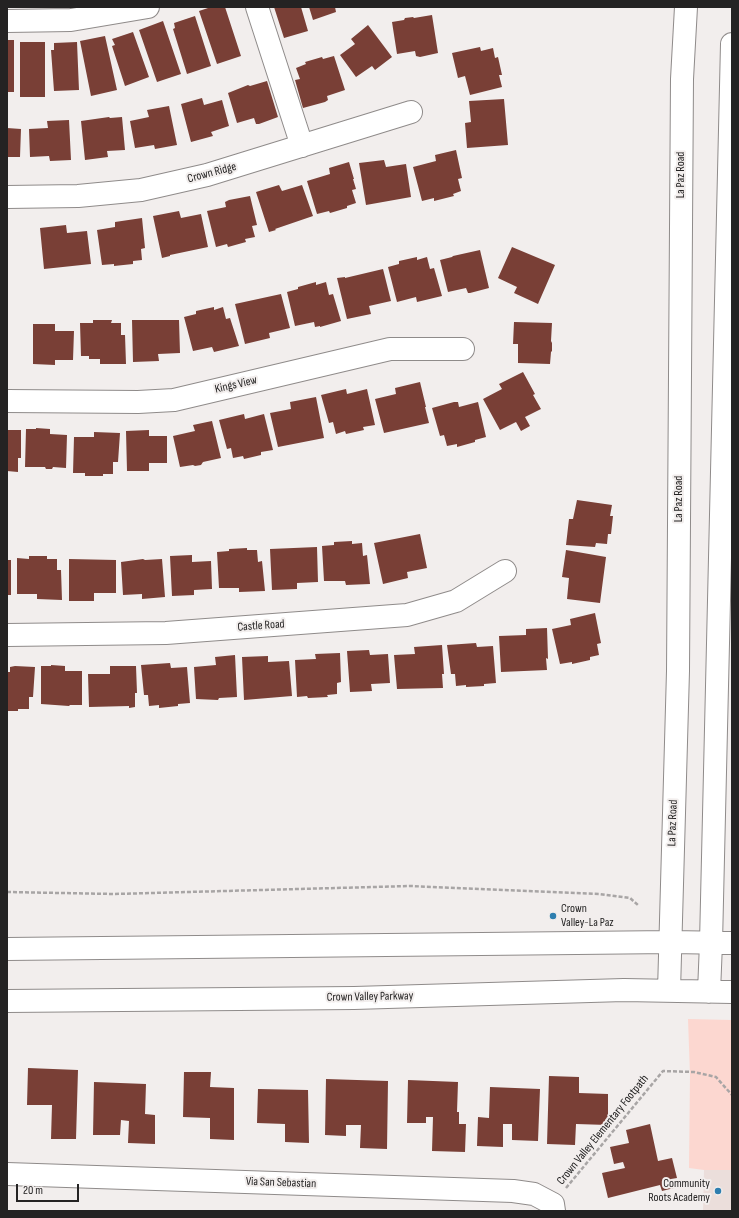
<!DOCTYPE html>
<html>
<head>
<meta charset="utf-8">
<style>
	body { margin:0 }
	#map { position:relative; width:739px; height:1218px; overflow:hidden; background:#f2eeed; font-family:"Sofia Sans Condensed",sans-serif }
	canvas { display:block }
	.frame { position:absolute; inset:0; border:8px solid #242323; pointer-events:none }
	.scale { position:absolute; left:16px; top:1184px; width:63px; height:18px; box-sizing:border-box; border:2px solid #242323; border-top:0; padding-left:5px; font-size:12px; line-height:14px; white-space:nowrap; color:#242323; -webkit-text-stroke:3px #f2eeed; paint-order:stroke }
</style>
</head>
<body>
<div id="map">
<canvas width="739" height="1218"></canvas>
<div class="frame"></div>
<div class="scale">20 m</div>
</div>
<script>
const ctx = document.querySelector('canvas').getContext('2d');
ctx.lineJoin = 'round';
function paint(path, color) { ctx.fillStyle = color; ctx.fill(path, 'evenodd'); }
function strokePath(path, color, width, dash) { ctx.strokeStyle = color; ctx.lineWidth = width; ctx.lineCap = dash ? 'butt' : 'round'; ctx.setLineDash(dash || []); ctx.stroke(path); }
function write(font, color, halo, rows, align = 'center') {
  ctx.font = font + ' "Sofia Sans Condensed",sans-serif'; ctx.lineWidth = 4; ctx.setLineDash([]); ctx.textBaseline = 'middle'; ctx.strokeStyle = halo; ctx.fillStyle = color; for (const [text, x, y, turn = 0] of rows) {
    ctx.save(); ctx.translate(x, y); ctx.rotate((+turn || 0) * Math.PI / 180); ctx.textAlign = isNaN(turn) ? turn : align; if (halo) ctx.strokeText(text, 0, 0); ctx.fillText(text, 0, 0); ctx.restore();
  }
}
paint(new Path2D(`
	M704,1170H732V1211H703Z`), '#ebdedb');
paint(new Path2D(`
	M688,1019L732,1020V1170H704L689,1168L690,1075Z`), '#fcd7d0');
paint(new Path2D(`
	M211,7H225L241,56L217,64L199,11Z
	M274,7H301L308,31L284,38Z
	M309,7H335L336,12L313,20Z
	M432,15L438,53L420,57L416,56L415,51L397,54L392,22L404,20L405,18L413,17L414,18Z
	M195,16L211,66L187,74L173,29L175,28L174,23Z
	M163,21L181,74L157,82L139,30Z
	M368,25L392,57L375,70L372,66L356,77L340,55L355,44L351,39Z
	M133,32L149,77L125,86L112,46L115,45L112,39Z
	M105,36L117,90L91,96L80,41Z
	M7,40H14V92H7Z
	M20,42H45V97H20Z
	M77,42L79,90L54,91L51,50H54V43Z
	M480,47L481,51L493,48L495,58L498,57L502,75H499L502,87L470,95L465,76L458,78L452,53Z
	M334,56L345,90L327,96L328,100L325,102L303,108L295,80L300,79L296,68L306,64L305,62L322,57L323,59Z
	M267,81L278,117L259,124H256L254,118L237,123L228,93L248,85L250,86Z
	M202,98L204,105L222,100L229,126L211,132L213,136L191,142L181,104Z
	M504,99L508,145L467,148L465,123L471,122L469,101Z
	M169,106L177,145L155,149L154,145L135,148L130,121L149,117L147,110Z
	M109,117L110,118L122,117L125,150L107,151L108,157L85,160L81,121Z
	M69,120L71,160L50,161L49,156L30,157L29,129L48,128L47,121Z
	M7,128L21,129L20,157H7Z
	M456,150L462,178L458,179L461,191L453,194L454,196L434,201V198L422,201L413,167L436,161L435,155Z
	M384,160L386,167L406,164L411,197L366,205L359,163Z
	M349,162L354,179H353L356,189L352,190L356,203L347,206V208L330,213L329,211L317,214L307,181L330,174L329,168Z
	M279,185L282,191L302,185L313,216L275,229L276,230L269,232L256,192Z
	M250,196L257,225L252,226L255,237L245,239L246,242L228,247L227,244L216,247L207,211L226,207L225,202L229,200Z
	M179,211L181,218L201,214L208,247L170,255V256L162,258L153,216Z
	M142,218L145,248L141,249L142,260L133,261V264L114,266V264L102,265L97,230L115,227V222Z
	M66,225L67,233L87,231L91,264L44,269L40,228Z
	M512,247L555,265L538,304L514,293L517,287L498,278Z
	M480,250L489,288L470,293H468L466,288L448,292L440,260L452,257L453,256Z
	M417,257V260L427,257L430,269L434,268L442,296L417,302L416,297L397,302L388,267L399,264V261Z
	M383,269L391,301L369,306L371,314L347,319L337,278L345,277V278Z
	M316,282V285L326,282L329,295L333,294L341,321L320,327V326L315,327L314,322L295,326L287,292L298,289V287Z
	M281,294L290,328L269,333L270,338L245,344L235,304Z
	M214,307V310L223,307L226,319L230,318L239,346L214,352L212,347L193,351L184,317L196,314V311Z
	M93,320H112L111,323H121V335H125L126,364H100V359H89V356H81L80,323H93Z
	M132,320H179L180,353L158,354L159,361L133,362Z
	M514,322L552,323L551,341L552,343V351L551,352L550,364L518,363V344H513Z
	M33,324H55V331H74L73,360H55V365L33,364Z
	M523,372L535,394L533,395L541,409L525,417L530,426L521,431L516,422L500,430L483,399L502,389L499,384Z
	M420,382L426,407H425L429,423L384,433L375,399L396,394L395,388Z
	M346,389L347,394L367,389L375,425L363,427L364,430L346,434L345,431L336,434L333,422L329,423L321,395Z
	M316,397L324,438L278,447L270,413L291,409L290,402Z
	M454,402H458L459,407L478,402L486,437L475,440V442L457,447V444L447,446L444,435L440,436L432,408Z
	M244,414L245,419L264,414L273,450L261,452V455L244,459L243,456L233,458L231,448L227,449L219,420Z
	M212,421L221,458L203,462L201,465L195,466L193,465L180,467L173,436L195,431L193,425Z
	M36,428L50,429V434L67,435L66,468L53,467L52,469H46L45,467H25L26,429H36Z
	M7,430H21V458H18V472L7,471Z
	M149,430V436H167V463H149V471H127L126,431Z
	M94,432L120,433L118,462H113V474H103V476H85V473H73L74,437H94Z
	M577,500L612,505L610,516H613L611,534H608L607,544L596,543L595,547L566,545L569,519H573Z
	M420,534L427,568L407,572L408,578L383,584L374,543Z
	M352,541V544L362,543L363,556L367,555L370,584L346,585L345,581H324L322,546L334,545V542Z
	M317,547L318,582L297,583V589L272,590L270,549Z
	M247,548V550H257L258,562L262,561L265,591L239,592V588H219L217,552L229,551V549Z
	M566,550L606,557L600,603L567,599L569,578L562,577Z
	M192,555V562L211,561L212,589L194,590V595L172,596L170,556Z
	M29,556H47V559H57V570H61L62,600L37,599V594H17V558L29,559Z
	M69,559L116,560V593H94V601H69Z
	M143,559L145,560L162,559L165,597L142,599V594L123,595L121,562Z
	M7,560H11V595H7Z
	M595,613L601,643L597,644L599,655L590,657V660L572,664V662L560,664L552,629L571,625L570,619Z
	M547,628L548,659L546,658L547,670L501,672L499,636L526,635V629Z
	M476,643L477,647L493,646L496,683L484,684V686L466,687V685L456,686L455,674H451L447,645Z
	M442,645L444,674H442L443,688L397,689L394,655L415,654L414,647Z
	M369,650L370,655L388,654L390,683L371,684L372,691L350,692L347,651Z
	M340,653L341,682L337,683V694L327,695L328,697L308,698L307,696L297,697L295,660L316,659L315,654Z
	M235,655L237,697L219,698L218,700L196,699L194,667L216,665L215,657Z
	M268,656V662L289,661L292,696L244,700L242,657Z
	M170,663L171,668L187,667L190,703L178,704V706L159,708V705L149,706L148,695H144L141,665Z
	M51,665L65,666V671H82V705H70L69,706L41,704V666H51Z
	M15,666L35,667L33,697H29V709H18V711H7V672H10V667Z
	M110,666H136L137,693H135V707L129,708V706L89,707L88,674H110Z
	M28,1068L78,1070L76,1139H51L52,1105H27Z
	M184,1072H211L210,1087L234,1088V1140L210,1139V1118L183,1117Z
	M549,1076L579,1077V1093L608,1094V1125L576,1124L575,1145L547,1144Z
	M326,1079L388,1081L387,1149L360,1148L361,1125H346V1136L325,1135Z
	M408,1080L458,1082L457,1112H459V1124H466L465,1152L432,1151L433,1117H426V1123H407Z
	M94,1082L146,1084L145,1114L155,1115V1144L128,1143L129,1121L121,1120L120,1135H93Z
	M490,1087L540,1089L538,1141L512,1140V1124H503V1147L477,1146L478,1117L489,1118Z
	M258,1089L308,1090L309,1143L285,1142V1124L257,1123Z
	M650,1124L658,1161L672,1158L677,1178L671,1179L674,1188L662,1191L660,1185L608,1198L602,1173L625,1168L623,1162L614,1164L610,1147L629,1143L626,1130Z`), '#793f36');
const minor = new Path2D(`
	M257,7L302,146
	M7,21L71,20L148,7
	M7,197L78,196L141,190L207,175L411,112
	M7,401L138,402L174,400L390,349H463
	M7,635L166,633L407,615L456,601L505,571
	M7,1174L513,1191L534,1194L553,1204L554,1211`);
const major = new Path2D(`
	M7,949L671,942L732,943
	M669,991L678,671L682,79L686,7
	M709,992L711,943L732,44
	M7,1001L354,998L624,990L732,992`);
strokePath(minor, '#8f8b8a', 24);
strokePath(major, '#8f8b8a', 24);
strokePath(new Path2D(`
	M7,892L114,894L410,886L599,894L630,898L639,906
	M566,1188L663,1071L694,1072L716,1077L732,1095`), '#a8a5a5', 2.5, [4, 2]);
strokePath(minor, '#fff', 22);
strokePath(major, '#fff', 22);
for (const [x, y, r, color] of [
	[553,916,4,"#2e7eaf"],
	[718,1191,4,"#2e7eaf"]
]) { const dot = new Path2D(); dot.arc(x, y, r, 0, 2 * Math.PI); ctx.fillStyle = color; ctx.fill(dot); strokePath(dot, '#f2eeed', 1.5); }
write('12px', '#242323', '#f2eeed', [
	["Crown Ridge",212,173,-15],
	["La Paz Road",681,175,-90],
	["Kings View",236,385,-13],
	["La Paz Road",679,499,-90],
	["Castle Road",261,626,-4],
	["La Paz Road",673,823,-88],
	["Crown Valley Parkway",370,997,-1],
	["Crown Valley Elementary Footpath",603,1130,-51],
	["Via San Sebastian",281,1183,2]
]);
write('12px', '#242323', '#f2eeed', [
	["Crown",561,909],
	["Valley-La Paz",561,923],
	["Community",710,1184,"right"],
	["Roots Academy",710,1198,"right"]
], 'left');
</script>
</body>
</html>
